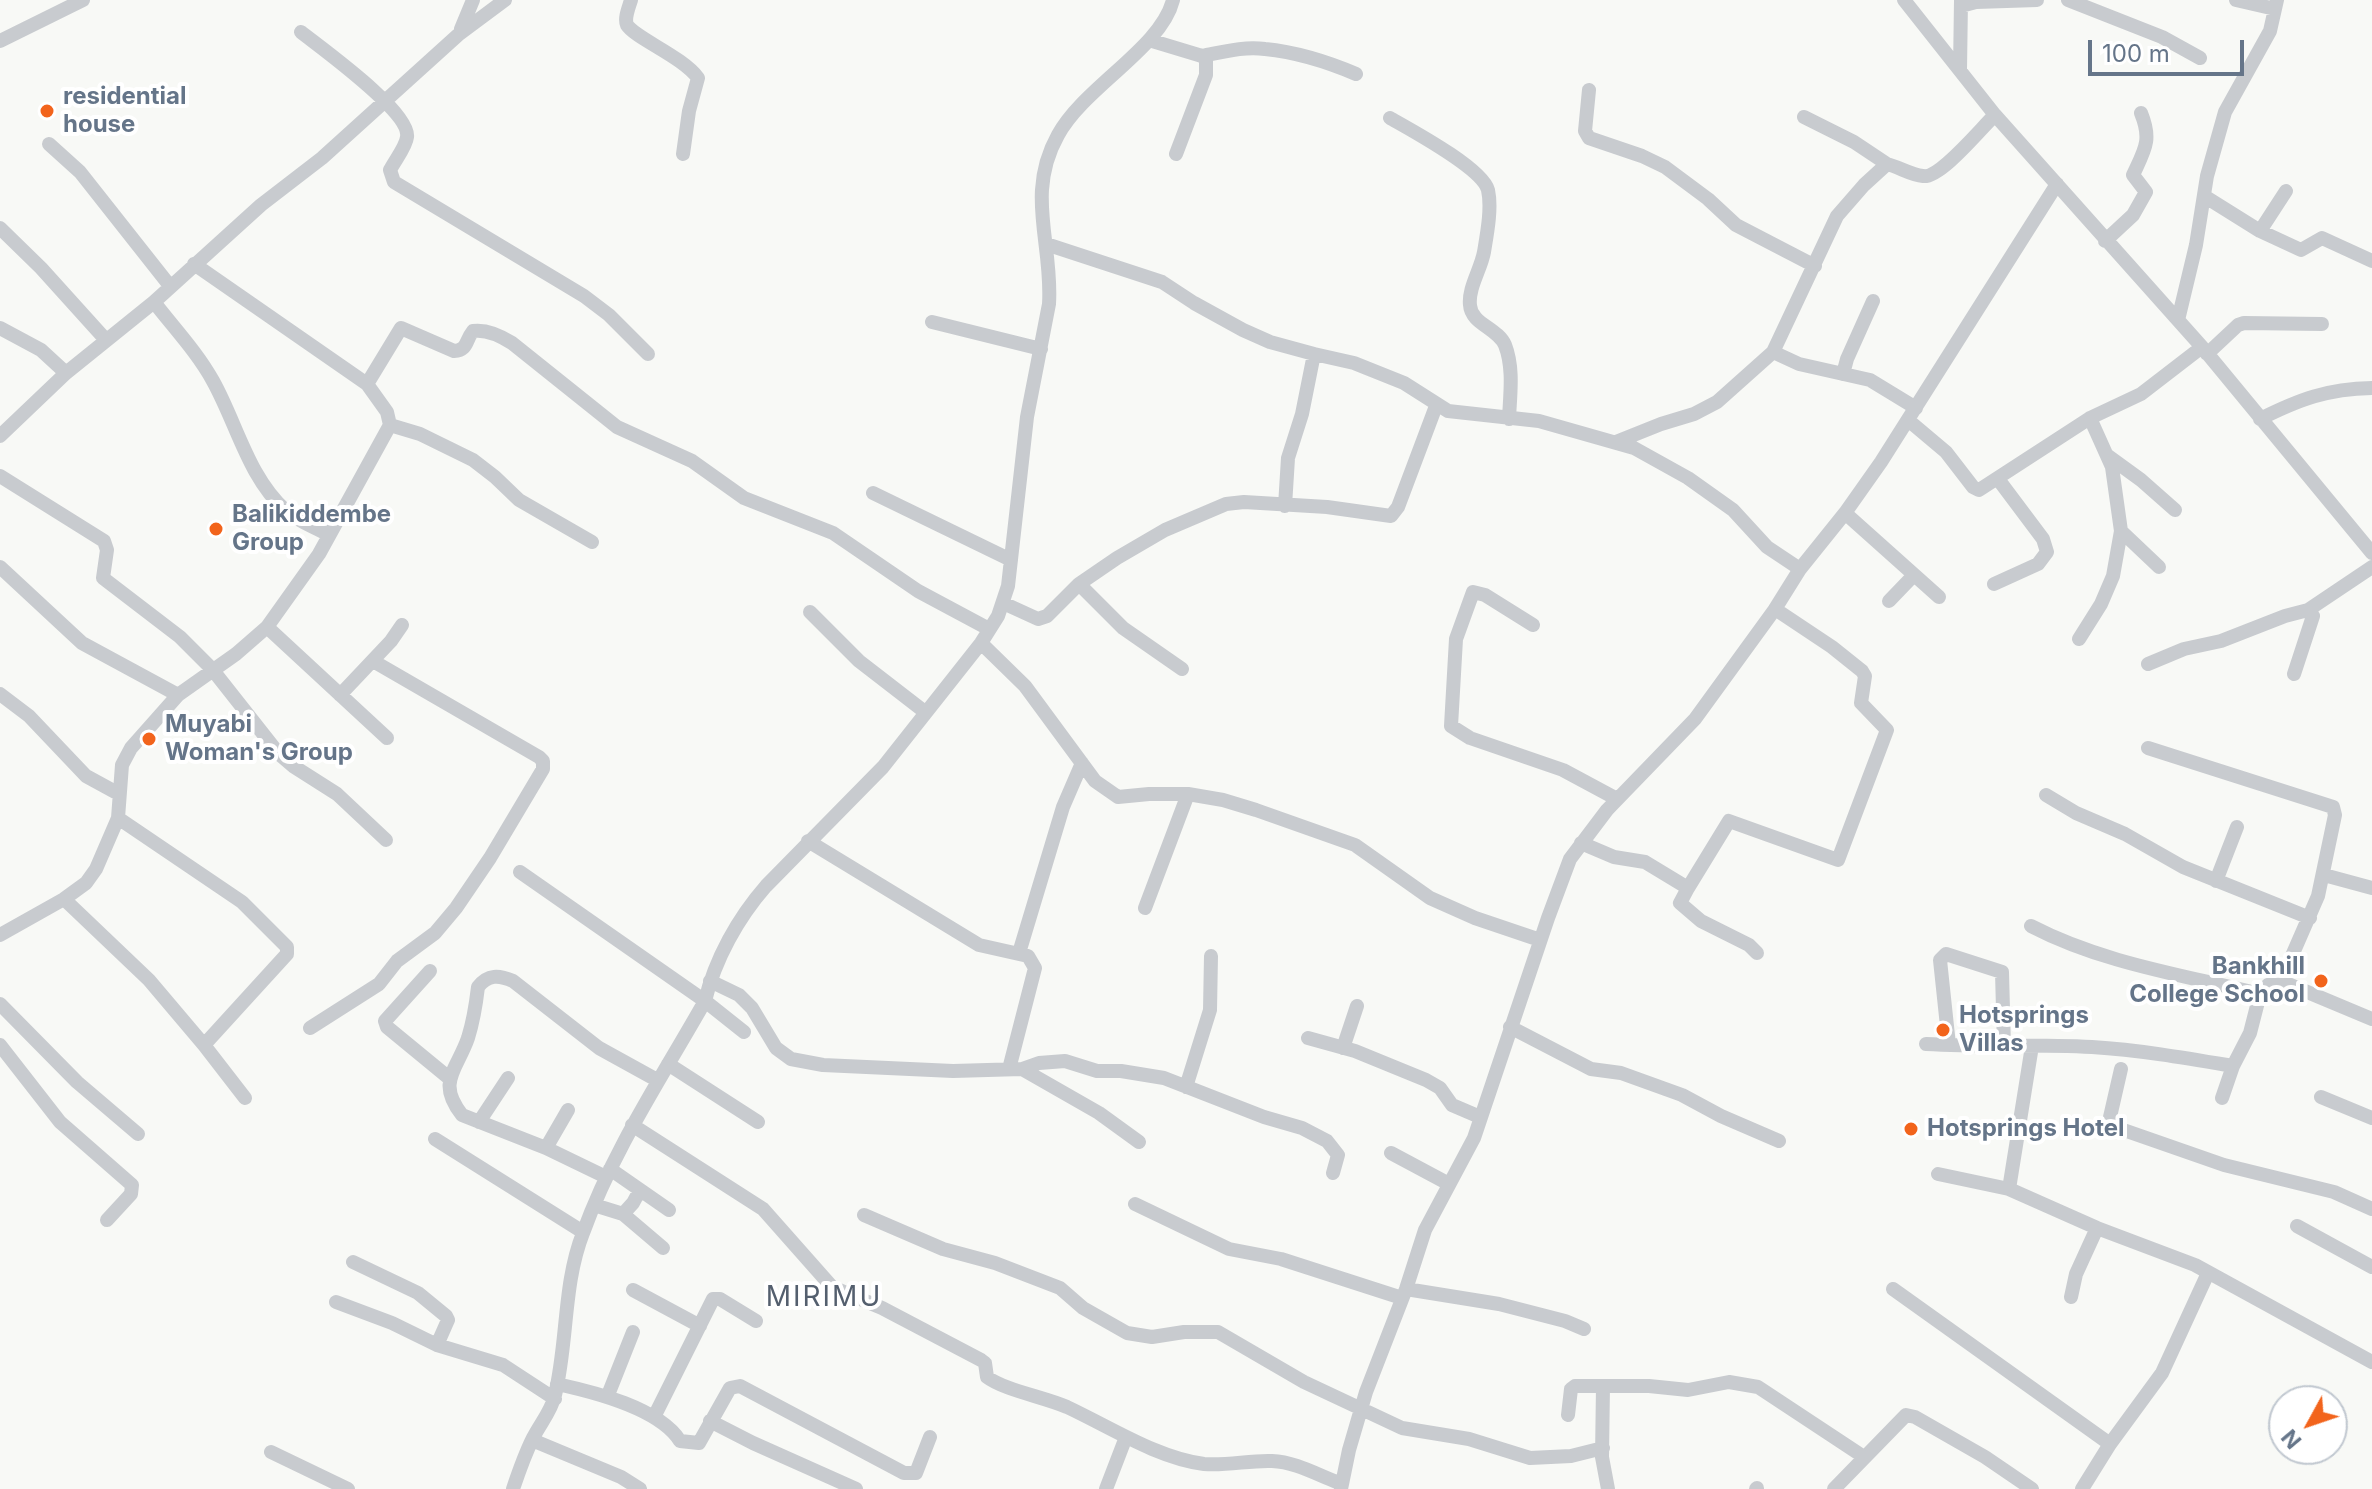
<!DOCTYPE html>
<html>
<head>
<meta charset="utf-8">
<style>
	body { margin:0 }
	#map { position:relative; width:2372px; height:1489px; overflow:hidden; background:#f8f9f6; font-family:Inter,sans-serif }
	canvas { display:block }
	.north { position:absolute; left:2268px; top:1385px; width:80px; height:80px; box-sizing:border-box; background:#fff; border:2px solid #c1c8d0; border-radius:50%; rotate:230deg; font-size:22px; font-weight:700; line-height:32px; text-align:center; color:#657589 }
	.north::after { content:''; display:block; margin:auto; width:28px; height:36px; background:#f2641c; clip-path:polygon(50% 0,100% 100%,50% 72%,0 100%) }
	.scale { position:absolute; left:2088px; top:40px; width:156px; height:36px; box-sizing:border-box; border:4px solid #657589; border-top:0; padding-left:10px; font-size:24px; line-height:28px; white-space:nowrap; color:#657589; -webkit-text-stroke:6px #fff; paint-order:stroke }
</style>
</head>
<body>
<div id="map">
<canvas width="2372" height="1489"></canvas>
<div class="north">N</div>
<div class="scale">100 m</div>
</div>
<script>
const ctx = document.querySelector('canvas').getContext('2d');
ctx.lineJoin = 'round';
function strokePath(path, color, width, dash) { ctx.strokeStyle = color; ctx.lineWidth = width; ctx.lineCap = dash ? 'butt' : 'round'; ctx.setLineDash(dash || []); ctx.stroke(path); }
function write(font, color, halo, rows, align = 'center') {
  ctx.font = font + ' Inter,sans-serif'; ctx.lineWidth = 8; ctx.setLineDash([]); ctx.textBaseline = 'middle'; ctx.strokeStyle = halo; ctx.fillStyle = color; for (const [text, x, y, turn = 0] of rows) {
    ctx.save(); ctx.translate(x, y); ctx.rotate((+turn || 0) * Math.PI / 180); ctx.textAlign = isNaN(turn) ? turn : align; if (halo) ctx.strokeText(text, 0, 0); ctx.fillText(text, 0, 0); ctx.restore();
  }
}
strokePath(new Path2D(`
	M631,0C629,7 624,18 627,25C635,38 683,57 698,78L689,111L683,154
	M1904,0L1995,115L2202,347L2372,553
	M2068,0L2162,37L2200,58
	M2236,0L2275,9
	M1961,6L1976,2L2037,0
	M461,29L473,0
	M301,32C321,48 411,112 407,137C406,147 395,160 390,170L394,182L584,296L609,315L648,354
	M1149,40L1202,56L1206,60V75L1176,154
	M0,41L83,0
	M1202,56C1223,52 1244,46 1265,49C1295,52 1328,62 1356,74
	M1960,70L1961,0
	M1589,90L1585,131L1589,138L1642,156L1665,167L1708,199L1736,225L1815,266
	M1804,117L1854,142L1887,164
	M1390,118C1411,130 1482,168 1488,190C1492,208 1487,234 1484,252C1481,269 1468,288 1470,305C1471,324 1498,328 1505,345C1514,368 1510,395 1509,419
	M49,144L80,172L170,286
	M2204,196L2260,231L2301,250L2322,238L2372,261
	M0,228L41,268L106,340
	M2260,231L2286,191
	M2105,241L2133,215L2146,192L2133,175C2145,149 2152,140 2141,113
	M1046,244L1162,282L1194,303L1243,330L1270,342L1314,354
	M154,302C174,328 197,352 213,381C237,424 248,477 286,511C298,521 315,527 329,535
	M2178,320L2196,245L2207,176L2225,112L2270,31L2277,0
	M932,322L1041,349
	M0,328L41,350L66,373
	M1773,352L1799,364L1870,380L1916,408
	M2207,354L2238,325L2244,323L2322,324
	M1843,374L1847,359L1873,301
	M367,384L401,328L454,351C468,350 465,341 473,331C487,329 501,336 512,343L617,427L692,461L744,498L833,533L918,591L989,629
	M2260,419C2300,399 2327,389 2372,388
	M1908,420L1946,452L1973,487L1979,490L2090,418L2141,394L2202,347
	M390,425L420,434L473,460L495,477L519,500L592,542
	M0,436L66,373L154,302L261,205L322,158L458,35L505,0
	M1616,442L1661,424L1694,414L1717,402L1773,352L1837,216L1864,185L1887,164C1899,167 1911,175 1923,176C1940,179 1982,127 1995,115
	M2108,456L2141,480L2175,510
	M0,476L104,541L107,550L103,578L180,637L212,669L279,754L293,766L337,794L386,840
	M873,493L1011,560
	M1285,506L1288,458L1302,414L1314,354L1354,363L1404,383L1448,411L1539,421L1634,448L1688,478L1733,510L1767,547L1800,569
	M1845,513L1939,597
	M2121,531L2159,567
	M0,567L82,643L178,695
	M1079,584L1123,628L1182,669
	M1994,584L2038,564L2047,552L2043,539L1998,479
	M1889,601L1914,575
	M1003,603L1038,619L1047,616L1079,584L1117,558L1165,530L1226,504L1244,502L1327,507L1391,516L1398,507L1436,406
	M810,612L859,661L925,712
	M1533,625L1485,595L1473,592L1456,639L1451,726L1470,738L1563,770L1617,799
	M267,627L387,738
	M2079,639L2101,604L2113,576L2121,531L2112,467L2090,418
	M981,643L1025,686L1095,781L1118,797L1149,794H1188L1223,800L1256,810L1355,845L1430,898L1475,918L1540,940
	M2148,664L2184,649L2221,641L2285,616L2308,610L2372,567
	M2294,674L2313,616L2308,610
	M0,694L29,716L86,776L119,794
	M340,695L391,641L402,625
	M2148,748L2333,807L2335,815L2318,896L2281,981
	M2046,795L2076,813L2125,834L2183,867L2310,918
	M118,818L242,902L287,947V954L204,1045
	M808,841L979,945L1028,956L1035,968L1009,1069
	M1581,843L1614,857L1645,862L1683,885L1688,888L1680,903L1701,921L1749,945L1757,953
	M520,872L705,1001L744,1032
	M2324,875L2372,888
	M2216,881L2237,827
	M1688,888L1729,821L1838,860L1887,730L1861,703L1865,676L1862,671L1832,647L1775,609
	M64,899L149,980L204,1045L245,1098
	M1145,908L1188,794
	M2031,926C2102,963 2183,975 2260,994
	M0,935L64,899L86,883L96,869L118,818L122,765L131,748L178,695L236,654L267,627L319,554L390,425L387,412L367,384L194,264
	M1019,953L1063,807L1082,763
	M430,971L385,1021L387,1027L449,1078
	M710,981L739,995L752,1008L776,1048L791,1059L823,1065L953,1071L1022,1069L1039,1063L1065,1061L1097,1071H1121L1164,1078L1264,1117L1302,1128L1327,1141L1338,1155L1333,1173
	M0,1004L77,1082L138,1134
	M1510,1027L1591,1069L1621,1073L1682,1095L1721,1116L1779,1141
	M310,1028L379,984L397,961L435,933L456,908L490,858L543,769V761L539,757L373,661
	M1308,1038L1355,1051L1426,1080L1440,1088L1452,1105L1480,1117
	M1926,1044C1982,1047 2037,1044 2092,1047C2140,1050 2186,1058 2233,1066
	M0,1045L60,1122L132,1185L131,1194L107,1220
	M1949,1045L1940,960L1946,954L2002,972L2004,1047
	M1343,1048L1357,1006
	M668,1064L758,1122
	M1022,1069L1099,1113L1139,1142
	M2121,1069L2110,1117L2115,1127L2224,1165L2334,1192L2372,1209
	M1186,1087L1210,1010L1211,956
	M2321,1097L2372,1118
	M2222,1098L2233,1066L2250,1033L2260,994L2268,985L2281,981L2372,1019
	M479,1122L508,1078
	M632,1125L763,1209L832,1287L882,1308L981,1360L985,1363L987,1377C1004,1390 1044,1397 1067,1407C1110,1427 1157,1458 1204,1464C1227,1466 1250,1460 1272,1461C1297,1462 1319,1476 1342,1484
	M435,1139L583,1232
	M546,1148L568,1110
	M1391,1153L1449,1184
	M610,1169L669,1210
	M1938,1174L2009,1189L2097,1228L2195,1265L2372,1362
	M606,1177L546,1148L462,1115C436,1082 457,1070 468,1038C473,1022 476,1004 478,987C488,974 499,975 513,981L599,1048L657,1080
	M2009,1189L2032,1046
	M1135,1204L1229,1249L1281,1259L1402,1298
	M594,1205L623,1214L633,1203L640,1190
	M623,1214L663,1248
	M864,1215L943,1249L995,1263L1060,1288L1083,1308L1127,1333L1152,1337L1184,1332H1218L1304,1382L1402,1428L1469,1439L1530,1458L1571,1456L1603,1448
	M2297,1226L2372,1267
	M353,1262L418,1293L446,1316L448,1320L437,1345
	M1406,1289L1499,1304L1565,1321L1584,1329
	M1893,1289L2110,1444
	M633,1290L700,1326
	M2071,1297L2076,1274L2097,1228
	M336,1302L392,1323L437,1345L503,1365L555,1399
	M557,1384C594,1392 659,1408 680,1441L699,1443L730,1388L740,1386L904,1473H916L930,1437
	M1603,1386L1602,1457L1608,1489
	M608,1395L633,1332
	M1568,1415L1571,1389L1575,1386H1649L1688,1390L1729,1382L1758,1387L1864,1457
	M654,1417L713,1299H720L756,1321
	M710,1421L753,1443L856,1489
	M532,1440L621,1477L640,1489
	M271,1452L348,1489
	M513,1489C519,1471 525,1454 533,1438C540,1424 552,1410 555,1395C568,1341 563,1284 583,1233C613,1150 662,1077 705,1001C715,959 738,918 766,886L883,767L981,643L998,616L1008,586L1027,417L1049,304C1053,243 1025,194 1058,135C1084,87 1161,48 1173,0
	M1106,1489L1126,1437
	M1341,1489L1349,1450L1366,1392L1406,1289L1425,1230L1474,1138L1548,918L1570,859L1607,810L1695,719L1775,609L1800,569L1845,513L1881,462L2057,184
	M1756,1489L1757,1488
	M1834,1489L1906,1415L1915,1417L1985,1457L2032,1489
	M2082,1489L2110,1444L2162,1373L2208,1273`), '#c8cbcf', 14);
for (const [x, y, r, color] of [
	[47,111,8,"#f2641c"],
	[216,529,8,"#f2641c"],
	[149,739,8,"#f2641c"],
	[2321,981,8,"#f2641c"],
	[1943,1030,8,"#f2641c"],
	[1911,1129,8,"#f2641c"]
]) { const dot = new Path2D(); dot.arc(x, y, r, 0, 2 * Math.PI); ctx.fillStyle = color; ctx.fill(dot); strokePath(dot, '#fff', 3); }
write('bold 24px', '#657589', '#fff', [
	["residential",63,97],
	["house",63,125],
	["Balikiddembe",232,515],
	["Group",232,543],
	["Muyabi",165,725],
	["Woman's Group",165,753],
	["Bankhill",2305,967,"right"],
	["College School",2305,995,"right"],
	["Hotsprings",1959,1016],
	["Villas",1959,1044],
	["Hotsprings Hotel",1927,1129]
], 'left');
ctx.letterSpacing = '2px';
write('28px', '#545f6e', '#fff', [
	["MIRIMU",824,1298]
]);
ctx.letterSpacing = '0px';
</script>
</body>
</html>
